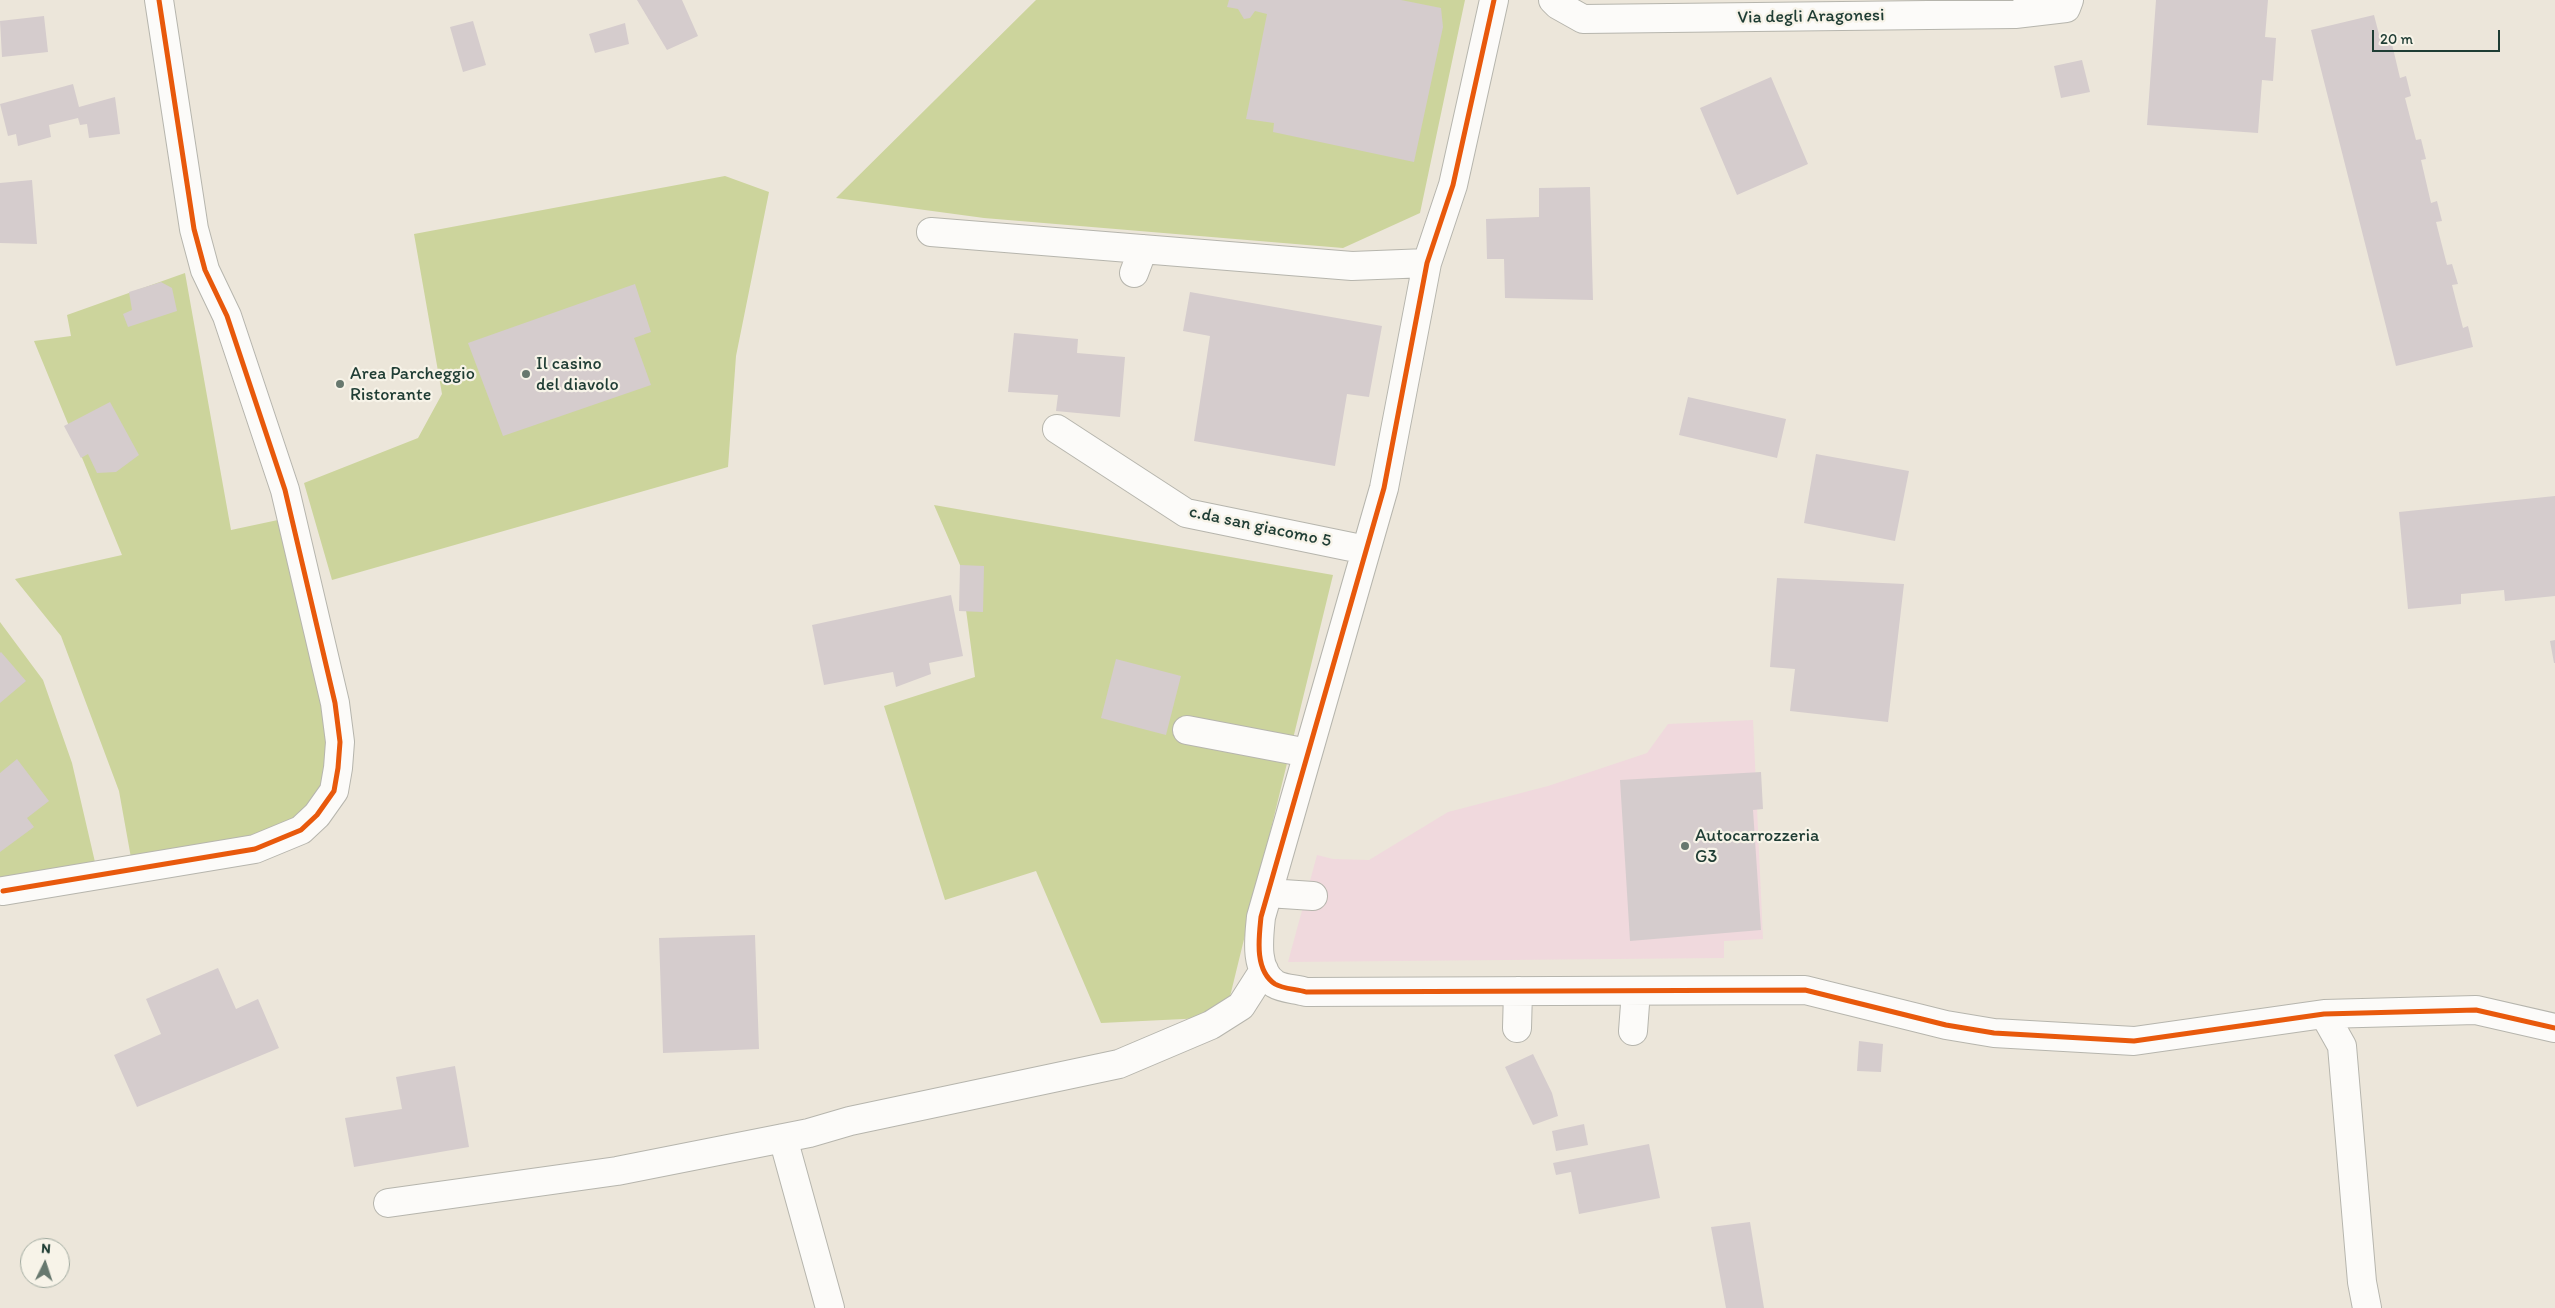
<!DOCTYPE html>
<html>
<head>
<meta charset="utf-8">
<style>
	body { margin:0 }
	#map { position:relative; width:2555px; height:1308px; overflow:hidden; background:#ece6da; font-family:Itim,sans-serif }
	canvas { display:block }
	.north { position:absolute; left:20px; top:1238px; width:50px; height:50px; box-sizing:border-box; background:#f7f3e8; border:1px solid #a1aaa0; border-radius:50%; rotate:4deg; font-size:14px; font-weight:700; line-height:20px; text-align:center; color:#1f3d34 }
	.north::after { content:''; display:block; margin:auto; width:18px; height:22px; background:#67786e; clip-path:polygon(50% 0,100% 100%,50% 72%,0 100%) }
	.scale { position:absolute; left:2372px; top:30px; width:128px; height:22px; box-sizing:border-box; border:2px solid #1f3d34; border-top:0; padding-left:6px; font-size:15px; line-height:18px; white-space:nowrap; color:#1f3d34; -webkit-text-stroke:4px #f7f3e8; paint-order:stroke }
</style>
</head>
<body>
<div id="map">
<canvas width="2555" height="1308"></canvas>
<div class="north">N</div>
<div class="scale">20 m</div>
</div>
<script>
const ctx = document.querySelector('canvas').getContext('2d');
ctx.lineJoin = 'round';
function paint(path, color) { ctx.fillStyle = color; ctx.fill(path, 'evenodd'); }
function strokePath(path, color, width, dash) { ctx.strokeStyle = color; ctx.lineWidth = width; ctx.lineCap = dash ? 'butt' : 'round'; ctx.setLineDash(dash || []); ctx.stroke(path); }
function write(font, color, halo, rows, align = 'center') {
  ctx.font = font + ' Itim,sans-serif'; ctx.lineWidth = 4.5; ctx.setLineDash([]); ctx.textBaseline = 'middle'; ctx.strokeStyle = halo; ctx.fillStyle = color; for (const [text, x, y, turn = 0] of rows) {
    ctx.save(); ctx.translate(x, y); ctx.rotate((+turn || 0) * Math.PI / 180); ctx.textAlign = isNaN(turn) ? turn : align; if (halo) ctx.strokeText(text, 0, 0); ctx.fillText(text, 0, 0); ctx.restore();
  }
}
paint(new Path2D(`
	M1753,720L1763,939L1724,941V958L1288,962L1317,855L1333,859L1369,860L1448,812L1548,786L1647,753L1668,724Z`), '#f0d9dd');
paint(new Path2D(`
	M1036,0H1465L1420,213L1343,248L984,218L836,198Z
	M725,176L769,192L736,356L728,467L332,580L304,483L418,438L442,394L414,234Z
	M185,273L231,530L292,517L340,742L317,815L255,849L133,869L119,791L61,636L15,579L122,555L34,341L71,336L67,315Z
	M934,505L1333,575L1225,1017L1101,1023L1036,871L945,900L884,706L975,677L960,565Z
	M0,622L43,680L72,763L98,875L0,893Z`), '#ccd49c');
paint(new Path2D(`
	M637,0H682L698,36L667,50Z
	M1229,0H1401L1441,8L1443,27L1414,162L1273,132L1274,123L1246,119L1267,14L1255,11L1250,18L1244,19L1238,9L1227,7Z
	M2156,0H2268L2265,37L2276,38L2273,81L2262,80L2258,133L2147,125Z
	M2374,15L2382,46L2392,44L2400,78L2406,76L2411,96L2405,98L2416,140L2421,139L2426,159L2421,160L2431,203L2437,201L2442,221L2436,222L2447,265L2452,264L2458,284L2452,285L2463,328L2468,326L2473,347L2396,366L2311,30Z
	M44,16L48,52L2,57L0,21Z
	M473,21L486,65L463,72L450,27Z
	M625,23L629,44L595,53L589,34Z
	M2082,60L2090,92L2061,98L2054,66Z
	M1771,77L1808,164L1737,195L1700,108Z
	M73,84L79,107L115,97L120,134L89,138L87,124L80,125L78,118L49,125L51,137L18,146L16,134L8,136L0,104Z
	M32,180L37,244L0,243V183Z
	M1590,187L1593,300L1505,298L1504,259H1487L1486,219L1539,217V188Z
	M161,282L172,288L177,311L128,327L123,314L132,310L129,292Z
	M635,284L651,332L634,338L651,385L503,436L468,343Z
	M1190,292L1382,326L1369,397L1347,394L1335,466L1194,441L1210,336L1183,331Z
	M1014,333L1078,339L1077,353L1125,357L1120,417L1056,411L1058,395L1008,392Z
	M1688,397L1786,419L1777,458L1679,435Z
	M110,402L139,455L116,472L97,473L88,454L81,458L64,426Z
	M1816,454L1909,471L1895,541L1804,523Z
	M2555,496V596L2505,601L2504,590L2461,594V604L2408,609L2399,512Z
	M960,565L984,566L983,612L959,611Z
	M1777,578L1904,584L1888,722L1790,711L1795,669L1770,667Z
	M951,595L963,656L929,663L931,674L896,687L893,672L824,685L812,625Z
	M2555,640V663H2554L2550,641Z
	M1,652L26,681L0,703V653Z
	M1116,659L1181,676L1166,735L1101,718Z
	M17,759L49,801L27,818L34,827L0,852V773Z
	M1761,772L1763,809L1753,810L1761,930L1630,941L1620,780Z
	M755,935L759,1049L663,1053L659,938Z
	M218,968L236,1009L258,999L279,1048L137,1107L114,1055L161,1034L146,999Z
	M1859,1041L1883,1044L1881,1072L1857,1071Z
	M1533,1054L1552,1093L1558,1116L1533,1125L1505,1067Z
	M455,1066L469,1147L354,1167L345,1118L402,1109L396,1077Z
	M1584,1124L1588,1145L1556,1151L1552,1131Z
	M1649,1144L1660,1198L1579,1214L1571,1172L1556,1175L1553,1163Z
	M1750,1222L1764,1308H1726L1711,1227Z`), '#d5cccd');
const minor = new Path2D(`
	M1494,0L1453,185L1427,263L1384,488L1261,917C1259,937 1254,970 1275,984C1283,989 1297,989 1306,992L1805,990L1946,1025L1994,1033L2134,1041L2324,1014L2476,1010L2555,1028
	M1553,0L1558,5L1583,19L2015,14L2066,8L2069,0
	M931,232L1352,266L1427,263
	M1134,273L1143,249
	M1057,429L1186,513L1366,550
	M1187,730L1308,753
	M3,891L255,849L301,830L317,815L334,791L338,768L340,742L335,703L285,490L227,316L205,270L194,229L159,0
	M1268,893L1313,896
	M2324,1014L2342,1046L2362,1282L2367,1308
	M1517,1028L1518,991
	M1633,1031L1636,991
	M783,1138L830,1308
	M388,1203L617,1171L809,1133L850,1121L1119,1064L1211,1025L1241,1006L1264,970`);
strokePath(minor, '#b6b5ad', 30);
strokePath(minor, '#fcfbf9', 28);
strokePath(new Path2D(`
	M1494,0L1453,185L1427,263L1384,488L1261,917C1259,937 1254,970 1275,984C1283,989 1297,989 1306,992L1805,990L1946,1025L1994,1033L2134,1041L2324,1014L2476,1010L2555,1028
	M3,891L255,849L301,830L317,815L334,791L338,768L340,742L335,703L285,490L227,316L205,270L194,229L159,0`), '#e8590c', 5);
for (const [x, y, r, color] of [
	[526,374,5,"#67786e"],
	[340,384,5,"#67786e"],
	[1685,846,5,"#67786e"]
]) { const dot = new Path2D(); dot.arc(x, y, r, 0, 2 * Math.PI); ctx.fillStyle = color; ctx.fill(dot); strokePath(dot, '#f7f3e8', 2); }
write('18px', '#1f3d34', '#f7f3e8', [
	["Via degli Aragonesi",1811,17,-1],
	["c.da san giacomo 5",1260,527,12]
]);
write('18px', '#1f3d34', '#f7f3e8', [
	["Il casino",536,364],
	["del diavolo",536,385],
	["Area Parcheggio",350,374],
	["Ristorante",350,395],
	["Autocarrozzeria",1695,836],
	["G3",1695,857]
], 'left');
</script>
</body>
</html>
